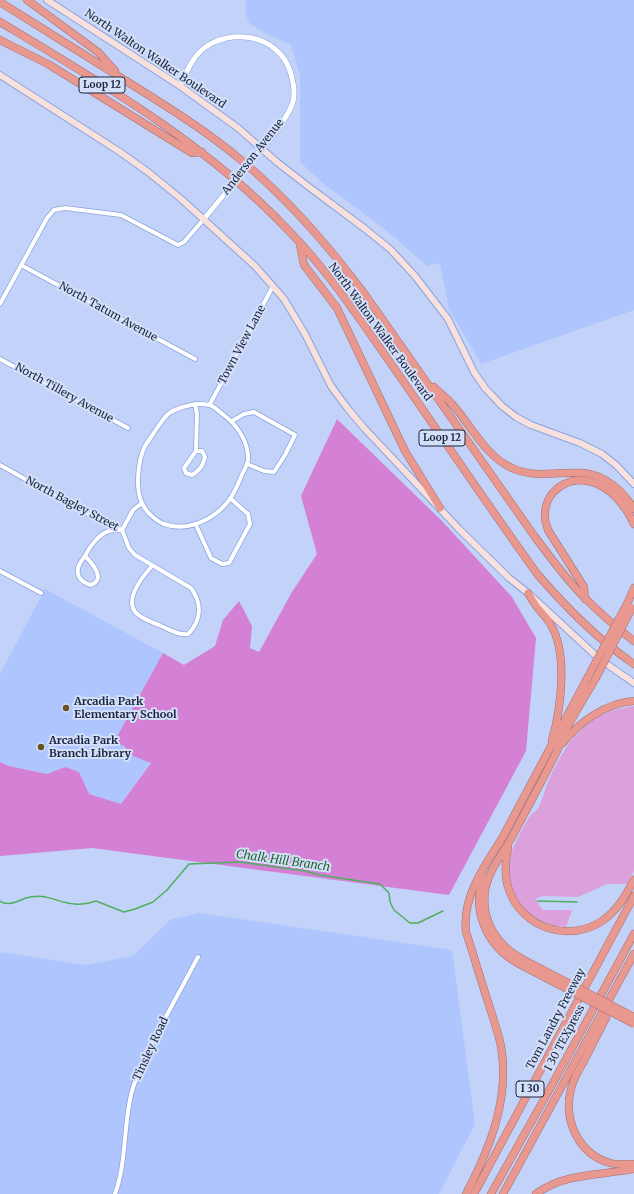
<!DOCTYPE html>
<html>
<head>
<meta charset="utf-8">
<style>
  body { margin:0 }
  canvas { display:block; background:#c2d2f8 }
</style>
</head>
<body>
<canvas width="634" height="1194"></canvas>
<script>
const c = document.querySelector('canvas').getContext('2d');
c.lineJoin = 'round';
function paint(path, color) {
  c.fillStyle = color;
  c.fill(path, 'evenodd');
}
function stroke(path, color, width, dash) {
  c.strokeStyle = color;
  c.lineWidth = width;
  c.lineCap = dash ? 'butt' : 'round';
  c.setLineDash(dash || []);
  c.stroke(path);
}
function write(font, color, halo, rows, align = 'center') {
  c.font = font + ' Merriweather,serif';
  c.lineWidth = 4;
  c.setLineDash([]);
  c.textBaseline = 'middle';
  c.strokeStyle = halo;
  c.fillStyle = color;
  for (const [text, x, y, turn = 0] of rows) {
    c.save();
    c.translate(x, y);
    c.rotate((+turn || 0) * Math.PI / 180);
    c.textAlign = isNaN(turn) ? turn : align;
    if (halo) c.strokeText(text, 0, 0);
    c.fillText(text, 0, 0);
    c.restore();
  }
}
const built = new Path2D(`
  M246,0H634V310L481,364L449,309L440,263L427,266L381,226L325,185L300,162V76L291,45L264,33L249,23L245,11Z
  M45,589L163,653L114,742L124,746L133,756L151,762L121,804L89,794L65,767L47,774L9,766L0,762V674Z
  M199,913L452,950L475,1124L439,1194H0V952L85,965L133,956L170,920Z`);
const green = new Path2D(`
  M634,706V871L627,884H607L578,897L544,896L536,898L539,905L543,910H572L566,927C530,925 501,894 510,857C512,848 525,823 530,816C532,813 535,812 537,810C541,805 545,789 548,782C566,741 587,712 634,706Z`);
const forest = new Path2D(`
  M337,419L442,521L512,597L536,638L526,751L449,895L92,848L0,856V762L9,766L47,774L65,767L79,772L89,794L121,804L151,763L133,756L124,746L114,742L163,653L184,665L215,646L223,620L239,601L252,626L250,648L259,652L292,592L317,554L301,496Z`);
const stream = new Path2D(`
  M0,901C7,907 18,901 26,898C47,892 56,903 75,904C83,905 89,903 96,901L124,912L135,909L153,902L167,890L189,864L240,862L305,871L319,875L380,884L389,893L390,902L394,910L410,923H418L443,911
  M538,901L577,902`);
const minor = new Path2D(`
  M21,265L195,359
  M0,304L47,218L54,210L65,208L121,215L178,245L184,242L204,219
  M0,359L128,428
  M195,404L197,414L196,451L184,468L186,473L192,475C200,470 203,466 205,457L202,451H196
  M196,404C214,404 212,406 225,416C238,426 249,443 248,460C247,466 243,472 241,477C237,487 233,496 226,504C211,521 186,532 164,524C156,521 145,511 142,503C135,489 138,460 145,446C148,441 152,436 155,431C159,425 163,419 168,414C176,408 186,406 196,404Z
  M210,404L273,286
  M232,421L244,414L254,412L295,435L285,455L274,472L264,471L247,464
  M0,465L84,512L122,530L129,548L135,555L191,588C202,603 202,620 188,634C179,636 169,629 161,626C154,623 142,619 136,613C124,599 143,576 152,566
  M196,525L211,558L222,564L229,563L250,524L248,514L230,498
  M85,556C89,547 99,534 109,531C113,530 118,530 122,530L133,510L142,503
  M85,556C92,563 107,580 90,585C74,579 75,568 85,556Z
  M0,571L41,593
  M115,1194C127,1161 123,1125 132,1091C139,1067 151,1046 162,1024C174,1002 186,979 198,957`);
const tertiary = new Path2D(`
  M180,86C187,71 193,55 207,46C240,26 284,39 292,78C294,86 295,94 293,102C290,112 283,121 278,129
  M204,219L213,208`);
const secondary = new Path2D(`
  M47,0L180,86L238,128L278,163L309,187L364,228L390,249L415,276L448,319L474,372L485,388L502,406L516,417L531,425L580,443L602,454L616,465L634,484
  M0,75L120,152L148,172L180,198L255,266L284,299L305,334L331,386L348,409L365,429L460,530L509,578L528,593L594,654L608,665L634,683`);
const motorway = new Path2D(`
  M27,0L98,52L115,71
  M0,2C46,31 93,60 139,89C174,111 209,133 241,160C289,200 329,246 366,296L535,537C551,558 567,581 587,600C602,615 617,628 634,641
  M0,22C102,83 207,144 289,231C329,272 361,321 394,368C442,437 489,507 538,575C567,608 597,639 634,664
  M0,40L48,64L192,153L202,152
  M300,245L304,265L337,308L405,451L440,508
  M434,387C440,393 447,398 452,404C471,425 485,456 512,468C535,479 560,471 584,473C605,475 624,492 634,509
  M528,593C530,596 532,600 534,603C539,611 547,617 551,625C568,654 561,709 552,740
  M585,599L584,587L548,530C547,526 545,522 545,518C543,491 570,473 595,483C613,490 626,507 634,524
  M627,604L634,588
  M563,743C579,722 606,703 634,701
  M499,844L590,673
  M508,848C505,862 504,876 509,890C522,928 569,943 602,921C617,911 626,895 634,880
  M484,877C470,911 488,947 519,964
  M522,959C497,945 481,921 485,891C488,871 503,854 512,837C527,809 542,781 556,753C559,747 561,740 564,733C574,715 585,696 596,678
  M608,1006L606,1018C599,1032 591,1047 584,1061C579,1070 573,1079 571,1089C563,1119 578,1154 610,1163C617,1165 626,1164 634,1164
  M466,1194C490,1148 510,1099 501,1046C498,1032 493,1018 489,1005C481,981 474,956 466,932C462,898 483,868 501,840
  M474,1194L634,896
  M491,1194L552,1085L634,934
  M503,1194L634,954
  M536,1194C563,1173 602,1175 634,1169`);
const tertiaryBridge = new Path2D(`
  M213,208L278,129`);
const motorwayBridge = new Path2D(`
  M590,673L627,604
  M596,678L632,608
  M522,959L634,1017
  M519,964L634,1024`);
const markers = [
  [66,708,4,"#685423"],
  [41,747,4,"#685423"]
];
const shields = [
  [102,85,46],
  [442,438,46],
  [530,1089,28]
];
const shieldNames = [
  ["Loop 12",102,85],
  ["Loop 12",442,438],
  ["I 30",530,1089]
];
const streetNames = [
  ["North Walton Walker Boulevard",155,59,34],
  ["Anderson Avenue",253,157,-52],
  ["North Tatum Avenue",108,312,29],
  ["North Walton Walker Boulevard",380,332,54],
  ["Town View Lane",242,345,-62],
  ["North Tillery Avenue",64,393,29],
  ["North Bagley Street",72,504,28],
  ["Tom Landry Freeway",556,1019,-62],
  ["I 30 TEXpress",565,1038,-62],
  ["Tinsley Road",151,1049,-65]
];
const poiNames = [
  ["Arcadia Park",74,702],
  ["Elementary School",74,715],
  ["Arcadia Park",49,741],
  ["Branch Library",49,754]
];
const waterNames = [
  ["Chalk Hill Branch",283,861,8]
];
paint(built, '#aec6fd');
paint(green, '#dca0dc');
paint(forest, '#d480d4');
stroke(stream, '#4faf5e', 1.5);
stroke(minor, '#8aa3e0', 5.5);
stroke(tertiary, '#8aa3e0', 6);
stroke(secondary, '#8aa3e0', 8);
stroke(motorway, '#a17072', 8);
stroke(minor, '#fff', 4);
stroke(tertiary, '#fff', 5);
stroke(secondary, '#f8e0dd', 6);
stroke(motorway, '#e9988f', 7);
stroke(tertiaryBridge, '#8aa3e0', 6, []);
stroke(motorwayBridge, '#a17072', 8, []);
stroke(tertiaryBridge, '#fff', 5);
stroke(motorwayBridge, '#e9988f', 7);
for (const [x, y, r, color] of markers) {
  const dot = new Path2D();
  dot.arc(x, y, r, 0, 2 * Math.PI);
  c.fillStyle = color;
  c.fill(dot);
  stroke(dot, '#d4e0f9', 1.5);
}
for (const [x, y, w] of shields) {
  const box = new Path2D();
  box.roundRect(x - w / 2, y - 8, w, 16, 3);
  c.fillStyle = '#d4e0f9';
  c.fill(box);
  stroke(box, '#1c253d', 1);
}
write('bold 10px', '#1c253d', null, shieldNames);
write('11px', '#1c253d', '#d4e0f9', streetNames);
write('bold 11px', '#1c253d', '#d4e0f9', poiNames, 'left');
write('italic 12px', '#266630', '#d4e0f9', waterNames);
</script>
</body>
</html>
